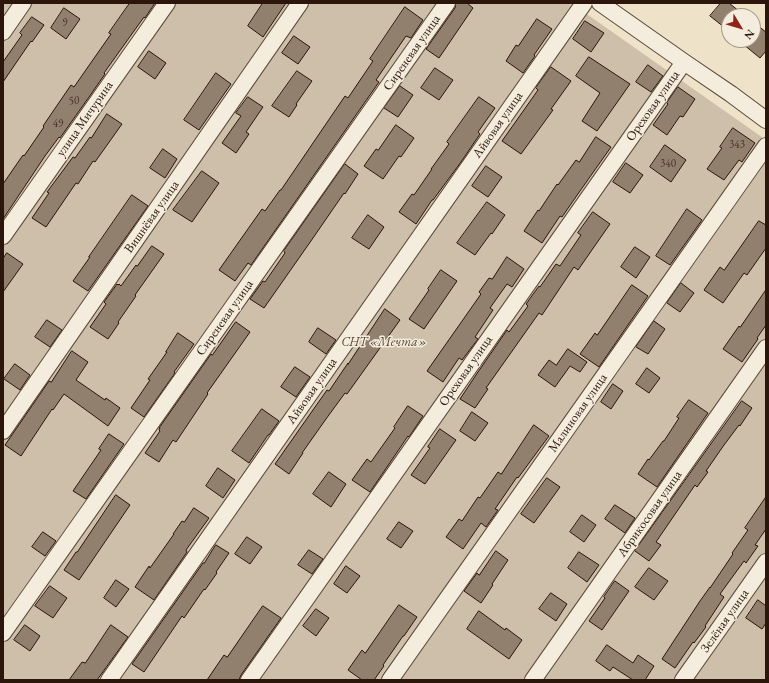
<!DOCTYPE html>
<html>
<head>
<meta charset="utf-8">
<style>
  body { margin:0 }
  #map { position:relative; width:769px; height:683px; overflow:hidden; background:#eee2c9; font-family:"EB Garamond",serif }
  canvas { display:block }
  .frame { position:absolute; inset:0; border:4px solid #2c160b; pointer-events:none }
  .north { position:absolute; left:721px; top:8px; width:40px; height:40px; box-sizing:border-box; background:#f4ecdc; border:1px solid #a49688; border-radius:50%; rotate:128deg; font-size:11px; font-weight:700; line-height:16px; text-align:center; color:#2c160b }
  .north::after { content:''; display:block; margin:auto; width:14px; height:18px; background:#8f2418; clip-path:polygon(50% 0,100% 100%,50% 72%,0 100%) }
</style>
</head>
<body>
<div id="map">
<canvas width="769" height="683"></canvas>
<div class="frame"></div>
<div class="north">N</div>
</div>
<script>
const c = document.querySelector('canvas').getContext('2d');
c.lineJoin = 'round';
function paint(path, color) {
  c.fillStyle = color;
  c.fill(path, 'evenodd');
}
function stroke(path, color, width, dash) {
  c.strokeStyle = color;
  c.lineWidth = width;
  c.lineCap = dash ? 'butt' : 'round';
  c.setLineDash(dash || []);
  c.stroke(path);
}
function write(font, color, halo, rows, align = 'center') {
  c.font = font + ' "EB Garamond",serif';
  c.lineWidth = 3;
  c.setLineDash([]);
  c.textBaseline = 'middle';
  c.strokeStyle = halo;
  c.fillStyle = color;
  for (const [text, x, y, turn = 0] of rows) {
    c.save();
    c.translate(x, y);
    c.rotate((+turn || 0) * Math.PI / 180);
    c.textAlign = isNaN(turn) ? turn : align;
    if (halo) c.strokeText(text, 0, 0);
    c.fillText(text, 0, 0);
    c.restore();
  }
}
const green = new Path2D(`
  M3,3H571L766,140V680H3Z`);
const building = new Path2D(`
  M130,3H155L145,18L144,17L104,73L105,74L89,97L60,138L59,137L45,156L3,219V184L23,155L24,156L44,127L43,126L71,85L74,87L90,64L111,34L109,33Z
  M263,3H286L263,37L248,26Z
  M456,3H467L473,8L439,58L426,49L455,8Z
  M721,3H729L745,16H729V31L710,16Z
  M405,7L423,20L411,38L406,36L376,80L379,82L251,265L248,263L235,281L219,270L262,209L265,211L280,190H281L345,96L348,98L373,61L370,59Z
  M64,8L80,19L66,39L51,28Z
  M32,17L44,25L32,42L31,41L3,82V62L22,35L20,33Z
  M537,19L552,29L534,55L535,56L523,73L506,61L516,45L518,46Z
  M585,21L604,33L591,52L573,39Z
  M753,22L766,32V51L760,58L738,40H753Z
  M294,36L310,47L298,64L282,53Z
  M149,51L166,63L155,79L138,67Z
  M589,57L630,84L597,131L582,121L600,93L576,76Z
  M648,65L663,76L651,92L636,82Z
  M551,67L571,81L551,109L553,110L521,154L502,141L538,90L536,88Z
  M435,68L453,80L439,100L421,88Z
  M297,71L312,81L296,104L297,105L289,117L272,106Z
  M216,73L231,84L199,130L184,120Z
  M400,86L413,95L398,117L384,108Z
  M678,87L695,99L683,117L680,116L667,135L653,125L668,104L667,103Z
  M248,97L263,107L246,132L249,134L236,153L222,143L241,116L236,113Z
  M479,97L495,108L478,132L480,134L461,162L433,200H432L416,224L399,212L412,194L414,195L432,169H431L449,144L447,142Z
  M107,114L122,124L95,162L93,161L78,184L76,183L46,227L32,218L49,193L47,192L73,157L75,158L90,137L91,138Z
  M396,125L414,138L401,157L399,156L383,179L364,166L376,149L378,150Z
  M733,128L755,143L742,162L739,160L724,180L707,169L722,148L720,147Z
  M596,137L611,147L580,191L562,217L560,216L542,243L524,231L538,210L539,211L557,184L558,185L576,160L579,162Z
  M665,145L686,160L671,182L650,167Z
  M163,149L177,159L165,178L150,168Z
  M626,163L643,175L630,193L613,182Z
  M345,164L358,174L345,194L344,193L313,238L264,308L250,299L263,281L265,282L285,253L284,251Z
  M486,166L502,177L488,197L472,186Z
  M202,171L219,183L192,222L173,210Z
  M132,195L148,206L88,291L73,281L90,257H89Z
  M487,202L505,215L492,234L491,233L475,255L457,243Z
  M687,209L702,220L670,265L656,256Z
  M593,212L610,224L578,270L574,267L542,315L539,313L486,388L488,389L475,408L460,399L478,372L507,330L509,332L528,306L526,304L539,286L540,287L556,264L560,266L581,235L578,233Z
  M368,215L384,227L369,249L352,238Z
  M759,221L766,225V248L747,275L744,273L723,303L704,290L720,267L724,270Z
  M152,246L164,254L135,295L136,296L118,322L119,323L108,339L90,327L106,304L104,302L117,284L118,285L119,284L121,286L136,265L137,266Z
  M635,247L650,257L636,278L621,267Z
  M7,253L23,264L3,292V259Z
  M507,257L524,269L512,287L507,284L490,308L493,310L475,337L478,339L462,360L459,358L443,382L427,371L481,294L479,292L489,278L492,279Z
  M441,270L457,281L424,329L409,319L429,290L428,289Z
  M681,283L694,293L680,312L667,303Z
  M632,285L648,296L599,367L580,354L595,333L597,335Z
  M766,290V325L757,338L758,339L742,362L723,349L739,326L740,327Z
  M385,309L400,320L347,394L345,393L326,419L302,453H303L289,474L275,464L327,390L329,391L348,363V364Z
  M47,320L62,330L50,347L35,337Z
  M654,321L665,329L648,354L636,347Z
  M236,322L250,332L207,393L208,394L176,442L173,440L159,462L145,453L160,431L159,430L160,428H159L211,354L212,355Z
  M318,328L336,340L326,354L309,342Z
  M178,333L194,344L174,372L175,373L144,417L131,408L150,380L148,379L167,352H166Z
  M568,349L587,362L580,372L570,366L555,387L538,375L549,360L556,365Z
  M72,351L88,362L76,380L105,400L106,398L120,408L108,426L64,394L53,410L52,409L21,456L5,445L49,381L51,382Z
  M15,364L30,375L20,390L4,379Z
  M295,367L310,377L296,397L281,387Z
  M647,368L660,378L649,393L636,384Z
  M613,384L623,391L611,409L601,402Z
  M689,400L708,413L657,487L638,474L648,459L649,460L663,441H664L679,418L677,417Z
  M742,401L752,408L740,426L739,425L724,445L706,471L708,472L697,487L695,485L656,542L661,545L649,561L635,551Z
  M408,406L423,416L409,437L408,436L370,492L352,480L367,459L371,462L395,428L394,427Z
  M262,409L279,421L269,435H268L249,463L232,451Z
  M472,412L488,423L475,441L460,431Z
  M534,425L549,436L518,478L517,477L495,509L498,510L486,527L481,523L463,549L446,537L459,519L462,521L478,497L480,498L498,472L501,474Z
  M440,429L456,440L425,484L411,475L430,448L428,447Z
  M109,434L124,444L86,499L73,491L101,450L99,449Z
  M218,468L235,480L223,498L206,486Z
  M329,472L346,484L331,507L313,494Z
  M547,478L560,487L534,523L521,514Z
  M116,495L130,505L79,580L64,570L76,552H77Z
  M766,497V529L755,545L758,546L746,563L744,561L720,594L724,597L705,626L706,627L694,643L693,642L675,668L662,659L700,601L710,587V588L733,554L732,553L748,530L745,528Z
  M615,505L635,518L625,533L605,519Z
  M194,508L209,518L186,550L187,552L154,600L135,587L149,566L150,568L174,534H173L182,521L184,522Z
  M582,515L596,525L584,542L570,532Z
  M399,522L413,531L401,548L387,539Z
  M43,532L56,541L45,556L32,547Z
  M247,537L262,547L250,564L235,554Z
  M216,545L229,553L216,572L217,573L205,590L204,589L184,618L182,616L144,672L132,664L203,563H204Z
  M309,550L323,559L312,574L298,565Z
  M496,551L508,560L492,584L493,585L481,603L464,591L477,573L479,575Z
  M579,552L599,565L587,582L568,568Z
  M346,566L360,576L347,593L334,584Z
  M649,568L668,581L654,600L635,587Z
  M116,580L129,589L116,607L104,598Z
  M615,581L629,591L602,630L589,621L605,598L604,597Z
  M50,586L67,598L53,618L35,606Z
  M551,593L567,604L556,621L539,609Z
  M758,600L766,606V623L762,629L746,618Z
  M399,605L417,617L404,636H403L383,665L384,666L374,680H362L348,670L362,650L365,653Z
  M263,606L281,618L241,675L239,680H207L224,655L227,657Z
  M316,609L329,618L316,636L303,626Z
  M479,611L505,630L506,628L522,640L509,659L467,629Z
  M25,625L40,636L30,651L14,640Z
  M111,625L128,637L97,680H69L82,662L85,663Z
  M607,645L633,663L638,655L654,666L645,680H633L613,667L610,671L596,661Z`);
const minor = new Path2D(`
  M600,3L684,62L731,94L766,120
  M3,32L23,3
  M3,236L167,3
  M3,431L300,3
  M3,633L447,3
  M109,680L584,3
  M249,680L684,62
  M390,680L766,146
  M533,680L766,348
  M683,680L766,562`);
const numberNames = [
  ["9",65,23],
  ["50",74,101],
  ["49",58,124],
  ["343",737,145],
  ["340",668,164]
];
const streetNames = [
  ["Сиреневая улица",412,53,-55],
  ["Ореховая улица",653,106,-55],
  ["улица Мичурина",85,119,-55],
  ["Айвовая улица",498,125,-55],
  ["Вишнёвая улица",152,217,-55],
  ["Сиреневая улица",225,318,-55],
  ["Ореховая улица",466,371,-55],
  ["Айвовая улица",312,391,-55],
  ["Малиновая улица",578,413,-55],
  ["Абрикосовая улица",650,514,-55],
  ["Зелёная улица",725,621,-55]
];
const parkNames = [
  ["СНТ «Мечта»",384,342]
];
paint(green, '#cdbfa9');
paint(building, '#91806e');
stroke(building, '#2c160b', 1);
stroke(minor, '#5c493a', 18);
stroke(minor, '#f4ecdc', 16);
write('11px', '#453024', null, numberNames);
write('13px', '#2c160b', '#f4ecdc', streetNames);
write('italic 13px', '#5c493a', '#f4ecdc', parkNames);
</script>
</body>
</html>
